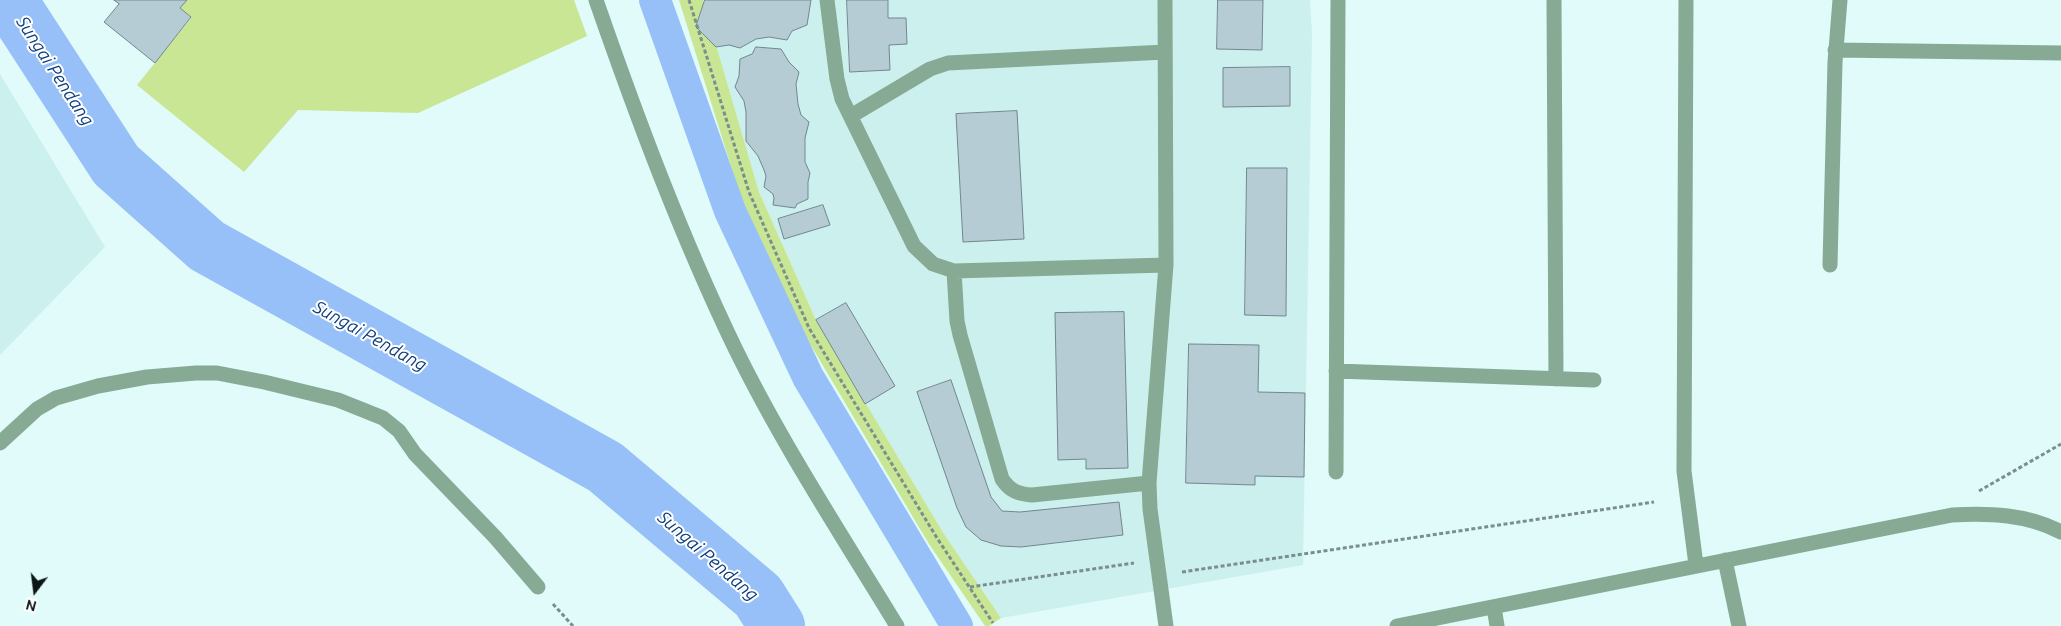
<!DOCTYPE html>
<html>
<head>
<meta charset="utf-8">
<style>
  body { margin:0 }
  #map { position:relative; width:2061px; height:626px; overflow:hidden; background:#e0fbf9; font-family:Ubuntu,sans-serif }
  canvas { display:block }
  .north { position:absolute; left:10px; top:566px; width:50px; height:50px; -webkit-text-stroke:4px #fff; paint-order:stroke; rotate:195deg; font-size:14px; font-weight:700; line-height:20px; text-align:center; color:#0d1616 }
  .north::after { content:''; display:block; margin:auto; width:18px; height:22px; background:#0d1616; clip-path:polygon(50% 0,100% 100%,50% 72%,0 100%) }
</style>
</head>
<body>
<div id="map">
<canvas width="2061" height="626"></canvas>
<div class="north">N</div>
</div>
<script>
const c = document.querySelector('canvas').getContext('2d');
c.lineJoin = 'round';
function paint(path, color) {
  c.fillStyle = color;
  c.fill(path, 'evenodd');
}
function stroke(path, color, width, dash) {
  c.strokeStyle = color;
  c.lineWidth = width;
  c.lineCap = dash ? 'butt' : 'round';
  c.setLineDash(dash || []);
  c.stroke(path);
}
function write(font, color, halo, rows, align = 'center') {
  c.font = font + ' Ubuntu,sans-serif';
  c.lineWidth = 4;
  c.setLineDash([]);
  c.textBaseline = 'middle';
  c.strokeStyle = halo;
  c.fillStyle = color;
  for (const [text, x, y, turn = 0] of rows) {
    c.save();
    c.translate(x, y);
    c.rotate((+turn || 0) * Math.PI / 180);
    c.textAlign = isNaN(turn) ? turn : align;
    if (halo) c.strokeText(text, 0, 0);
    c.fillText(text, 0, 0);
    c.restore();
  }
}
const built = new Path2D(`
  M703,0H1310L1312,35L1303,565L1001,618L944,534L816,320L759,192Z
  M0,74L105,247L0,355Z`);
const green = new Path2D(`
  M187,0H574L587,36L418,113L298,110L244,172L137,85L191,18L180,8Z
  M679,0H703L759,192L816,320L944,534L1001,618L989,626H985L929,544L800,327L740,195Z`);
const canal = new Path2D(`
  M655,0L730,211L808,377L957,626`);
const river = new Path2D(`
  M9,0L116,165L207,246L605,467L758,596L777,626`);
const building = new Path2D(`
  M114,0H187L180,8L191,17L155,63L104,22L119,4Z
  M705,0H811L807,25L792,31L787,40L769,37L756,39L740,48L729,45L716,47L696,27Z
  M847,0H888V18H906L907,44L889,45L890,70L850,72Z
  M1218,0H1263L1262,50L1217,49Z
  M756,47L781,49L789,62L799,72L796,84L798,104L801,115L809,122L805,138V162L810,173L808,182V199L797,204L795,208L773,205L774,198L773,194L764,187L766,176L764,170L758,156L746,141V112L744,101L735,87L739,76L740,59L752,54Z
  M1290,67V106L1223,107V68Z
  M1017,111L1024,239L963,242L956,114Z
  M1247,168H1287L1286,316L1245,315Z
  M823,205L830,225L784,239L778,219Z
  M846,303L895,386L865,404L816,320Z
  M1124,312L1128,468L1086,469V459L1058,460L1055,313Z
  M1189,344L1259,345L1258,392L1305,393L1304,477L1255,476V485L1186,483Z
  M951,380L991,497L1002,511L1020,512L1119,502L1123,535L1021,547L1001,546L981,540L966,527L957,508L917,392Z`);
const path = new Path2D(`
  M689,0L749,192L809,328L937,538L993,623
  M1979,491L2061,444
  M1182,572L1654,502
  M970,587L1134,563
  M553,604L573,626`);
const minor = new Path2D(`
  M596,0C637,118 681,236 735,348C782,444 841,534 897,626
  M827,0L837,79L842,99L914,246L933,264L954,271L1166,265
  M1165,0L1166,265L1149,483L1150,509L1166,626
  M1554,0L1556,379
  M1686,0L1684,471L1696,565
  M1835,50L2061,53
  M851,116L930,69L948,63L1165,52
  M1830,265L1835,62L1840,0
  M954,271L957,321L960,335L1002,479C1010,491 1018,494 1032,495L1149,483
  M1336,371L1594,380
  M0,443L37,409L56,398L98,386L147,377L196,373H217L264,382L338,400L383,418L399,431L415,454L495,537L538,587
  M1336,472L1338,0
  M1725,560L1739,626
  M1494,607L1497,626
  M1397,626L1952,515C1989,513 2027,514 2061,532`);
const waterNames = [
  ["Sungai Pendang",55,71,57],
  ["Sungai Pendang",370,336,29],
  ["Sungai Pendang",708,556,41]
];
paint(built, '#ccf0ed');
paint(green, '#c8e693');
stroke(canal, '#98c0f8', 32);
stroke(river, '#98c0f8', 56);
paint(building, '#b5ccd5');
stroke(building, '#728790', 1);
stroke(path, '#7b8e8d', 3, [4, 2.5]);
stroke(minor, '#86aa94', 15);
write('italic 18px', '#103f7c', '#fff', waterNames);
</script>
</body>
</html>
